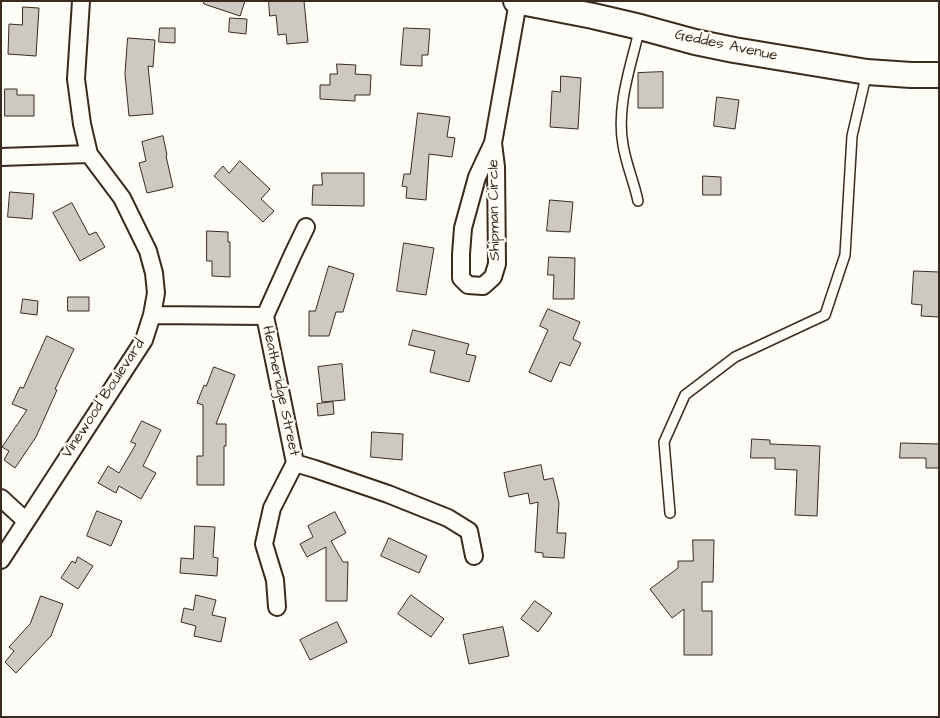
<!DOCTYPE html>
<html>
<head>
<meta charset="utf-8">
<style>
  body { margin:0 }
  #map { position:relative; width:940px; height:718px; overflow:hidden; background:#fdfcf7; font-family:"Architects Daughter",sans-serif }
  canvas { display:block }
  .frame { position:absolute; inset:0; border:2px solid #3b2a1e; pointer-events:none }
</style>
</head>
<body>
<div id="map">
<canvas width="940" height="718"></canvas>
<div class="frame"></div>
</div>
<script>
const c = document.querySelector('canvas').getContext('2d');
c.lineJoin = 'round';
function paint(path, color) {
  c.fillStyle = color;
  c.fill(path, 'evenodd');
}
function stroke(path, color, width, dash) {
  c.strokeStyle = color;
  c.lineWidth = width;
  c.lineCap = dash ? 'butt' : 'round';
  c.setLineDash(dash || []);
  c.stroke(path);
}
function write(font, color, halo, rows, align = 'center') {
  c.font = font + ' "Architects Daughter",sans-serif';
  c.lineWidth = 4.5;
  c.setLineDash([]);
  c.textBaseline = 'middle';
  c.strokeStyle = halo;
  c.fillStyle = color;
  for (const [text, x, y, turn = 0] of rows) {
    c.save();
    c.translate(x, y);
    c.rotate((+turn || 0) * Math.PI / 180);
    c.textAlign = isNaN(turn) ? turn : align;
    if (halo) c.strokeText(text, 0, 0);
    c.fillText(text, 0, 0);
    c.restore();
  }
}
const building = new Path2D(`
  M204,1H245L240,16L204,4Z
  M269,1H304L308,42L287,44L286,34L278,35L276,15L270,16Z
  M23,7L39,8L36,56L8,54L9,24L22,25Z
  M230,18L247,19L246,34L229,32Z
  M160,28H175V43L159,42Z
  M404,28L430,29L428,55H422V66L401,65Z
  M128,38L155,40L153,67L148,66L153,114L129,116L125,74Z
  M337,64L356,65L355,74L371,75L370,95H355V101L320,99V85H330V74H337Z
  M663,72V108H638V73Z
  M561,76L581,78L578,129L550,127L552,91L560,92Z
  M5,89H17V95H34V116H5Z
  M717,97L739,100L735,129L714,126Z
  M418,113L450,117L447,137L455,138L452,157L429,154L426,200L406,198L407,187L402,186L404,174H410Z
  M163,136L167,155L166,156L173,187L147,193L139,163L146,161L142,142Z
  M240,161L270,189L261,199L274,211L263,222L214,176L223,166L229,173Z
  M322,173H364V206L312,205L313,185H322Z
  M703,176L721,177V195H703Z
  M10,192L34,194L32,219L8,217Z
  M550,200L573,202L570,232L547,231Z
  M72,203L89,235L96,232L105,247L80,261L53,213Z
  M207,231L228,232V242H230V277L212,276V261H207Z
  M404,243L434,248L426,295L397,291Z
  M549,257L575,258L574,299H553L554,275H548Z
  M329,266L354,274L343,312H336L329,336H309V311H315Z
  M914,271L939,272V317L921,316L922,305L912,304Z
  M68,297H89V311H68Z
  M23,299L38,301L37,315L21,313Z
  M548,309L580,322L573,339L581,343L570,366L560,362L551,382L529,372L548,330L540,326Z
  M413,330L469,344L466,354L476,356L469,382L430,372L435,351L409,345Z
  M47,336L74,349L55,389L57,390L36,437L15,468L4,460L9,451L2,447L27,410L12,404L20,387L23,388Z
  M342,364L345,400L322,402L318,367Z
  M214,367L235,375L216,424H226V446H224V485H197V456H203V405L197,403L204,385L206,386Z
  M333,402L334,414L318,416L317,404Z
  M142,421L161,430L143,466L156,473L141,499L119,486L116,493L98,483L108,466L119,473L136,444L131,442Z
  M372,432L403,434L402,460L371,457Z
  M752,439L770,440V444L820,446L817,516L795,515L797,470L775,469V458H751Z
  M901,443L939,444V468H926V458H900Z
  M541,465L544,480L553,478L559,503L557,533H566L564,558L543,557V553L535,552L538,502L530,504L528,493L509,497L504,473Z
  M97,511L122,521L111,546L87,536Z
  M335,512L346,533L331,541L343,562H348L347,601H326V547L307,557L300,544L313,537L308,526Z
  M195,526L215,527L213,557L218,558L217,576L180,573L181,558L193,559Z
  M389,538L427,556L419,573L381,556Z
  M693,540H714L713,582H702V611H712V655H684V609L672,618L650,589L678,568V561H693Z
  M78,557L93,566L78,589L61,578L72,561L75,563Z
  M196,595L216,600L212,615L226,618L221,642L194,636L196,626L181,622L184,608L193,610Z
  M411,595L444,619L431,637L398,614Z
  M41,596L63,604L51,636L16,673L5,662L14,651L9,647L30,624Z
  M535,601L552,613L538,632L521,619Z
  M337,622L347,642L310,660L300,640Z
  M503,627L509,656L469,664L463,635Z`);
const service = new Path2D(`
  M638,201C634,182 626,164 623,145C616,105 631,66 640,27
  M670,513L664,442L685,395L735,357L825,315L845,255L852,136L867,72`);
const minor = new Path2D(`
  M493,143L496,167L497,264L493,277L483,286L468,285L461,278V254L463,228L477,177L493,143L518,2
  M1,157L89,154
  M152,315L265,316
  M265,316L295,463L272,508L264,544L275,580L277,607
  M265,316L293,254L306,227
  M295,463L315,469L388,494L448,518L469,531L474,556
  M1,498L26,521
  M1,560L144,340L152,315L156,293L154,273L148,251L122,198L89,154L82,124L76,79L81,1`);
const secondary = new Path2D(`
  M516,1L593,16L640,27L695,42L734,50L867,72L911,75H939`);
const streetNames = [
  ["Geddes Avenue",726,46,12],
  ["Shipman Circle",495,210,-91],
  ["Heatheridge Street",280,391,78],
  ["Vinewood Boulevard",104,399,-57]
];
paint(building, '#cdc8c2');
stroke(building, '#3b2a1e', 1);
stroke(service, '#3b2a1e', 12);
stroke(minor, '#3b2a1e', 20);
stroke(secondary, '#3b2a1e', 28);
stroke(service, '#fdfcf7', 9);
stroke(minor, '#fdfcf7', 16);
stroke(secondary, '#fdfcf7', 24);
write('15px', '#3b2a1e', '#fdfcf7', streetNames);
</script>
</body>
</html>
